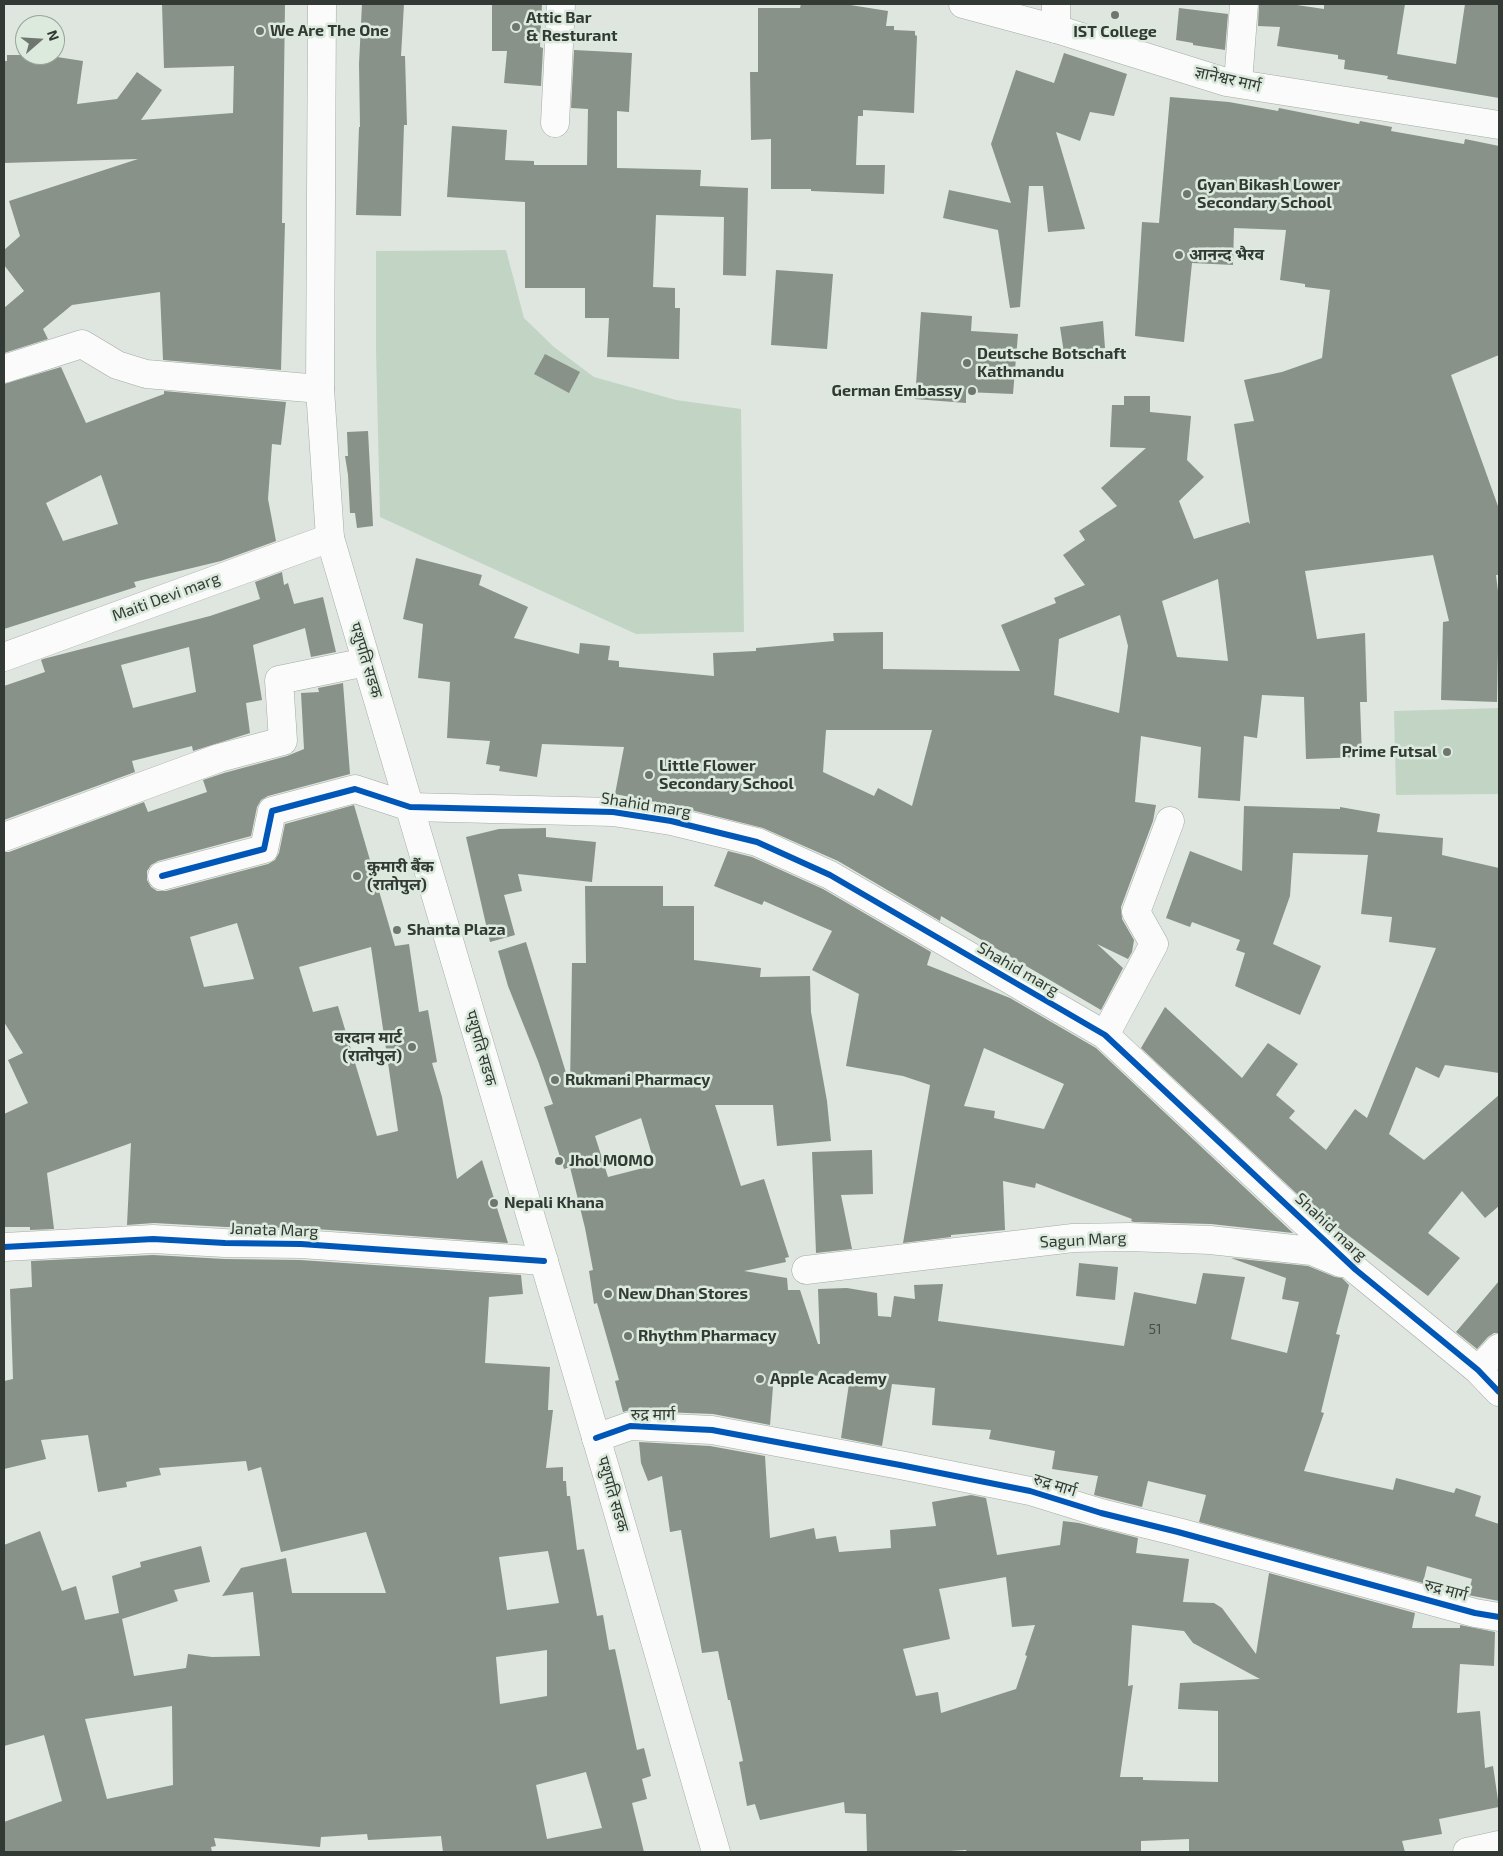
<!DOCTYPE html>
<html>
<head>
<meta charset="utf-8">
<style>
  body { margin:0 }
  #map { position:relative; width:1503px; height:1856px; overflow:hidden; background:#dee6df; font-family:"Exo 2",sans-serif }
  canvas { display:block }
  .frame { position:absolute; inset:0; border:5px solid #333934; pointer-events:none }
  .north { position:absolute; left:15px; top:15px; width:50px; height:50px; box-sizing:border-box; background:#dbeadc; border:1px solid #98a399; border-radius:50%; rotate:71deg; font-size:14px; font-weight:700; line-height:20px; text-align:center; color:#333934 }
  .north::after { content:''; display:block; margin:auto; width:18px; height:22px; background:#6f7670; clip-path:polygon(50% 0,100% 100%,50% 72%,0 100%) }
</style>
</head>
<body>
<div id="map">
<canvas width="1503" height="1856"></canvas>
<div class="frame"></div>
<div class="north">N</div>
</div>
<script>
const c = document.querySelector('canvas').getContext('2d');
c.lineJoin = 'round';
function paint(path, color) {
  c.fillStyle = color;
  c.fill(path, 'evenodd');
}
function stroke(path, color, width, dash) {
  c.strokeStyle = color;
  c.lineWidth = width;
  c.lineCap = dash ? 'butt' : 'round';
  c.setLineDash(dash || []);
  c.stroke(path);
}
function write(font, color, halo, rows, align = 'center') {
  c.font = font + ' "Exo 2","Noto Sans Devanagari",sans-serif';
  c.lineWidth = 5;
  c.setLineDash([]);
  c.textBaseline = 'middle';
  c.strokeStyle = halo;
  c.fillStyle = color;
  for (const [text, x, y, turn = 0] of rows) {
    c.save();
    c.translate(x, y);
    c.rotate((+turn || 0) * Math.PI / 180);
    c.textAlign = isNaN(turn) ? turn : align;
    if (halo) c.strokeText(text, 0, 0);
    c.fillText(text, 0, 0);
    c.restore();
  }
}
const green = new Path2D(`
  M506,250L524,318L554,347L594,377L676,400L741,409L744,632L636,634L380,517L376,350V251Z
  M1499,708V794L1396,795L1394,711Z`);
const building = new Path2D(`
  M162,4H285L282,223H285L281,370L163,360L160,292L72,305L43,329L48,339L4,353V308L24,291L4,265V250L20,236L9,201L138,159L4,163V61H7V55H44L83,61L77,104L117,99L137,72L162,90L141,120L233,113L234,66L164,68Z
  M362,4H404L401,56H405L407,125H404L401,216L356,215L359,127H360L359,64Z
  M492,4H542L540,47L543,48L541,86L504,83L507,51H492Z
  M801,4H844L888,11L886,26H894V30L915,31V35L917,36L914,113L863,110V116H858L856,165H885L884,194L811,191V189H771V139L751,140L750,72H758V8H800Z
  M1259,4H1290L1324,9V4H1405L1397,54L1456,64L1465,4H1499V98L1387,79L1388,76L1344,69L1345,60L1338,59V55L1277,46L1280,27L1258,26Z
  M1179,8L1228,14L1225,50L1193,45V43L1176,40Z
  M574,50L632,53L629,112L617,111V168L701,170L700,186L748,188L746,276L723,275L724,217L656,215L653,287L675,288V308H680L679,359L607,357L609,318H585V288H525V202L447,197L452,126L507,130L505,160L534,161V165H587L588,109L571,108Z
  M1064,53L1127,74L1114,116L1090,112L1080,141L1056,132L1085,229L1048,232L1043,186H1029L1020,307L1010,308L998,230L943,218L949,190L1011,203L991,144L1016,70L1054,83Z
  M1170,97L1229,102L1278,111L1279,108L1359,124L1360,121L1392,127L1391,131L1464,144L1465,139L1499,146V355L1451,375L1499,509V575H1496L1499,599L1497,702L1441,700L1443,622L1449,621L1433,555L1305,571L1317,639L1365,633L1367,702H1360L1362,757L1306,759L1304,697L1262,695L1257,738L1244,736L1240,801L1198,798L1201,747L1141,736L1135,802L1156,805L1153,821L1121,907L1122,919L1134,940L1132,952L1128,959L1097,944L1123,968L1101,1010L941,916L940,921L838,861L763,828L675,806L615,794L624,747L542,744L537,777L499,771L500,766L486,764L490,741L447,738L450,682L418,678L423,624L403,619L416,558L482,575L479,585L528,607L514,638L579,654L580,643L610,646L608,660L619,661V667L714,676L713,653L756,651V648L834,641L833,633L883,632V669L1020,671L1001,625L1056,603L1054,598L1085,585L1063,555L1085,540L1079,531L1117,506L1101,488L1146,448L1110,447L1112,405H1124V396H1150V412L1191,416L1187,460L1204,477L1179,501L1194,539L1248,522L1250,524L1234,424L1254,421L1244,380L1282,372L1322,358L1330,290L1305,287V284L1280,280L1286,230L1234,228L1233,265L1192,263L1184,342L1135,336L1142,222L1159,223ZM1218,579L1228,661L1177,657L1162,601ZM1120,615L1128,646L1119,713L1054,695L1059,639ZM826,730H932L912,806L878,788L874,796L823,772Z
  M776,270L833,274L827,349L771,345Z
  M921,312L972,316L971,331L1018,334L1013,394L966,392V403L915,399Z
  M1103,321L1105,348L1064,353L1060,327Z
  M545,354L580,372L569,393L534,374Z
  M61,367L86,423L164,394V391L286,402L281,445L272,444L268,499L276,541L221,561L134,582L136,587L4,629V384ZM101,475L118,524L63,541L46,503Z
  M368,431L373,526L357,528L355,513H350L348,475L345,456H348L347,432Z
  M282,572L284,585L288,583L294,604L323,597L336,652L311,657L305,628L253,645L262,700L246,703L250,733L193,751L192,746L132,761L135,772L4,820V686L45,672L41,660L43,659L210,616L260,599L255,582ZM189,647L196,692L133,708L121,665Z
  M343,683L350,774L268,796L261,800L257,807L251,836L158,861L151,865L147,871V880L151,887L157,891H166L268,864L275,860L279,853L285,824L354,805L395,946L409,944L419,1012L428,1010L437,1062L432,1063L442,1097L457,1179L482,1160L508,1243L302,1228L226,1227L154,1223L127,1225L131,1143L47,1173L54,1229L30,1230V1227H4V1114L28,1103L8,1060L23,1053L4,1022V852H9L144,802L148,812L207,792L203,780L224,773L287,756L304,749L301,693L319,692L318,688ZM237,923L254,979L204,987L190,937ZM371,947L398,1131L377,1136L338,1006L313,1012L299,967Z
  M1244,806L1340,809V807L1380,814L1377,832L1443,838L1442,855L1499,868V1073L1445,1065L1439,1078L1416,1067L1389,1134L1424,1160L1499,1095V1206L1485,1218L1462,1191L1428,1233L1460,1258L1428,1296L1311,1207L1141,1048L1165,1007L1242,1078L1268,1043L1298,1064L1276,1095L1295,1111L1289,1118L1326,1150L1355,1109L1367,1118L1436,948L1389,942L1392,917L1361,914L1368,855L1293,853L1290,896L1273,944L1321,966L1300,1015L1235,986L1245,953L1236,950L1240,940L1192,922L1190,927L1166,918L1190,851L1242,871Z
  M546,828V837L596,842L592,882L518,874L522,891L504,895L515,935L490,942L466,837L499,829Z
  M728,851L752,857L823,889L931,952L927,965L1010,998L1096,1048L1293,1233L1211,1224L1134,1222L1131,1221L1132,1219L1036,1183L1035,1188L1003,1181L1005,1230L951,1235V1237L903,1243L930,1085L903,1076L846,1066L859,994L812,970L832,931L764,901L762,905L714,886ZM984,1048L1064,1084L1044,1129L994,1118L995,1111L964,1106Z
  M585,886H663V906H694V960L761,968L760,977L810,976L811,1012L827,1101L831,1141L777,1146L773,1105H715L741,1186L764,1179L789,1257L785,1258L786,1262L744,1271L787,1278L788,1290H800L818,1344H820L818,1289L847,1288L877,1293L878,1316L891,1317L894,1296L915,1299L914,1285L943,1284L938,1321L1124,1346L1134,1292L1196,1304L1203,1273L1245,1277L1231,1339L1287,1353L1299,1302L1282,1299L1286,1278L1231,1258L1308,1266L1335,1277L1342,1278L1349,1285L1336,1334L1340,1335L1321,1412L1324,1413L1304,1471L1393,1490L1396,1478L1454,1493L1456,1488L1481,1496L1475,1516L1499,1524V1601L1468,1595L1472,1579L1427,1566L1423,1583L1199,1522L1206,1495L1148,1481L1142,1507L1094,1495L1098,1476L1052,1469L1055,1451L989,1439L991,1430L932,1425L935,1388L892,1384L882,1446L841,1438L850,1377L774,1374L770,1425L713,1414L637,1411V1408L623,1412L615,1381L619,1380L597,1303L594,1304L589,1271L593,1270L585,1228L570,1167L564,1169L544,1107L553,1104L538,1061L508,986L498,951L526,942L570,1086L572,963H586ZM641,1118L655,1165L608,1177L595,1136Z
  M872,1150L873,1194L841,1195L852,1249L816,1253L812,1152Z
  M153,1255L225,1259L300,1260L521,1275L523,1294L489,1297L485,1363L550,1367L548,1410H553L546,1468L563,1467V1481H566L567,1496H570L577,1550L584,1549L597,1616L603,1615L609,1650L615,1649L637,1750L644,1748L651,1776L642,1779L647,1799L632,1803L644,1852H443L441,1836L368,1840L367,1834L321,1837L320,1847L214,1838L216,1846L211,1847L212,1852H4V1822L62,1801L44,1735L4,1746V1545L40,1531L62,1591L76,1586L85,1620L119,1613L112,1576L141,1567L140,1562L201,1546L210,1582L174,1590L178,1601L122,1619L134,1676L186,1668L188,1654L212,1657L260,1656L253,1592L222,1596L241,1568L286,1558L292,1593H386L366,1532L281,1552L261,1467L248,1471L246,1461L159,1468L161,1475L126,1482L127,1487L98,1492L88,1435L41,1440L46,1459L4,1469V1381L13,1379L10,1289L32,1287L31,1261ZM548,1551L559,1603L507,1610L499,1557ZM547,1650V1696L500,1704L496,1657ZM172,1706L173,1785L107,1799L85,1719ZM586,1772L602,1828L547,1839L536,1785Z
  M1079,1263L1118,1267L1115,1300L1076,1296Z
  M1499,1281V1333H1494L1488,1337L1477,1349L1456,1332Z
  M639,1442L710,1446L765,1456L770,1538L814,1528L816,1539L836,1536L839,1552L891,1548L890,1530L936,1526L932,1502L971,1495L986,1498L997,1555L1060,1545L1063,1521L1079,1523L1138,1538L1136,1553L1189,1559L1183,1602L1214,1603L1222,1608L1256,1654L1269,1573L1415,1613L1412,1628H1460V1625L1495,1632L1494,1666L1460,1664L1457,1713L1480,1711L1485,1768L1493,1766L1499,1807L1439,1819L1442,1834L1402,1841L1405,1852H1189V1839L1141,1841V1852H967L966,1850L935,1852H867L866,1814L845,1813L844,1802L760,1820L755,1804L747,1806L739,1762L743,1761L730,1700H728L718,1651L702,1653L681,1530L670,1532L662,1476L648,1481L641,1463ZM1006,1577L1012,1627L1035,1625L1025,1655L1027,1656L1016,1689L941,1713L938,1692L916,1696L903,1649L950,1639L939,1589ZM1132,1625L1184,1631L1193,1643L1260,1679L1180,1683L1178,1709L1218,1711V1782L1143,1780V1777H1120L1133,1685L1128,1686Z`);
const street = new Path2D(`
  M1056,29V4
  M1238,83L1244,4
  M555,123L561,4
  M4,369L82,344L117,365L146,374L320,389
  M4,657L330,538
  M4,837L219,758L283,741L279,680L366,662
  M162,876L264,849L272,811L355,789L410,807L613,812L671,821L757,842L830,875L1105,1035L1356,1270L1478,1370L1499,1392
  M1105,1035L1154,944L1136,912L1170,821
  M4,1247L153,1239L225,1243L301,1244L544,1261
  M806,1270L1073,1238L1129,1237L1210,1240L1312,1251L1341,1263
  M1478,1370L1499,1348
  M596,1438L630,1426L712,1430L900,1465L1030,1491L1101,1513L1178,1532L1475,1613L1499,1617`);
const secondary = new Path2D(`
  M322,4L320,389L330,538L608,1478L716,1852
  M963,4L1056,29L1226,82L1499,125
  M1467,1852L1499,1845`);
const cycleway = new Path2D(`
  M162,876L264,849L272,811L355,789L410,807L613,812L671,821L757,842L830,875L1105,1035L1356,1270L1478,1370L1499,1392
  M4,1247L153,1239L225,1243L301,1244L544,1261
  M596,1438L630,1426L712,1430L900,1465L1030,1491L1101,1513L1178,1532L1475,1613L1499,1617`);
const markers = [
  [1115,15,5,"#6f7670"],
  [516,27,5,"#6f7670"],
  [260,31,5,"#6f7670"],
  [1187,194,5,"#6f7670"],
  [1179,255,5,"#6f7670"],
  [967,363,5,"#6f7670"],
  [972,391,5,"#6f7670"],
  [1447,752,5,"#6f7670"],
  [649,775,5,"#6f7670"],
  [357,876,5,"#6f7670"],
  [397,930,5,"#6f7670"],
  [412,1047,5,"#6f7670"],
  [555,1080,5,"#6f7670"],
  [559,1161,5,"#6f7670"],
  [494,1203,5,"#6f7670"],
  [608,1294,5,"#6f7670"],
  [628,1336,5,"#6f7670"],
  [760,1379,5,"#6f7670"]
];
const numberNames = [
  ["51",1155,1329]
];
const poiNames = [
  ["Attic Bar",526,18],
  ["& Resturant",526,36],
  ["We Are The One",270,31],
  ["IST College",1115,32,"center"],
  ["Gyan Bikash Lower",1197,185],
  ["Secondary School",1197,203],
  ["आनन्द भैरव",1189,255],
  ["Deutsche Botschaft",977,354],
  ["Kathmandu",977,372],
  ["German Embassy",962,391,"right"],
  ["Prime Futsal",1437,752,"right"],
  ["Little Flower",659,766],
  ["Secondary School",659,784],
  ["कुमारी बैंक",367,867],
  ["(रातोपुल)",367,885],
  ["Shanta Plaza",407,930],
  ["वरदान मार्ट",402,1038,"right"],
  ["(रातोपुल)",402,1056,"right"],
  ["Rukmani Pharmacy",565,1080],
  ["Jhol MOMO",569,1161],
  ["Nepali Khana",504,1203],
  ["New Dhan Stores",618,1294],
  ["Rhythm Pharmacy",638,1336],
  ["Apple Academy",770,1379]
];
const streetNames = [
  ["ज्ञानेश्वर मार्ग",1228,79,13],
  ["Maiti Devi marg",166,597,-20],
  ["पशुपति सडक",366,660,73],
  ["Shahid marg",646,805,9],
  ["Shahid marg",1018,969,30],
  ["पशुपति सडक",481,1048,74],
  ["Shahid marg",1331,1227,43],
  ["Janata Marg",274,1230,2],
  ["Sagun Marg",1083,1240,-3],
  ["रुद्र मार्ग",653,1415],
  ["रुद्र मार्ग",1055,1485,17],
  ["पशुपति सडक",613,1494,74],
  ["रुद्र मार्ग",1446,1590,15]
];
paint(green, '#c2d5c4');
paint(building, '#889289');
stroke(street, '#a4aaa5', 29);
stroke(secondary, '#a4aaa5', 29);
stroke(street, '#fafbfa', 28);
stroke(secondary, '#fafbfa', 28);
stroke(cycleway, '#0057b8', 6);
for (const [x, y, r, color] of markers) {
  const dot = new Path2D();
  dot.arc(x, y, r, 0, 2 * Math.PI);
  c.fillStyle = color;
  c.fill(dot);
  stroke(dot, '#dbeadc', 2);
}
write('14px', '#484f49', null, numberNames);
write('bold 16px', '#333934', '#dbeadc', poiNames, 'left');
write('16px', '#333934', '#dbeadc', streetNames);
</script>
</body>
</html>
